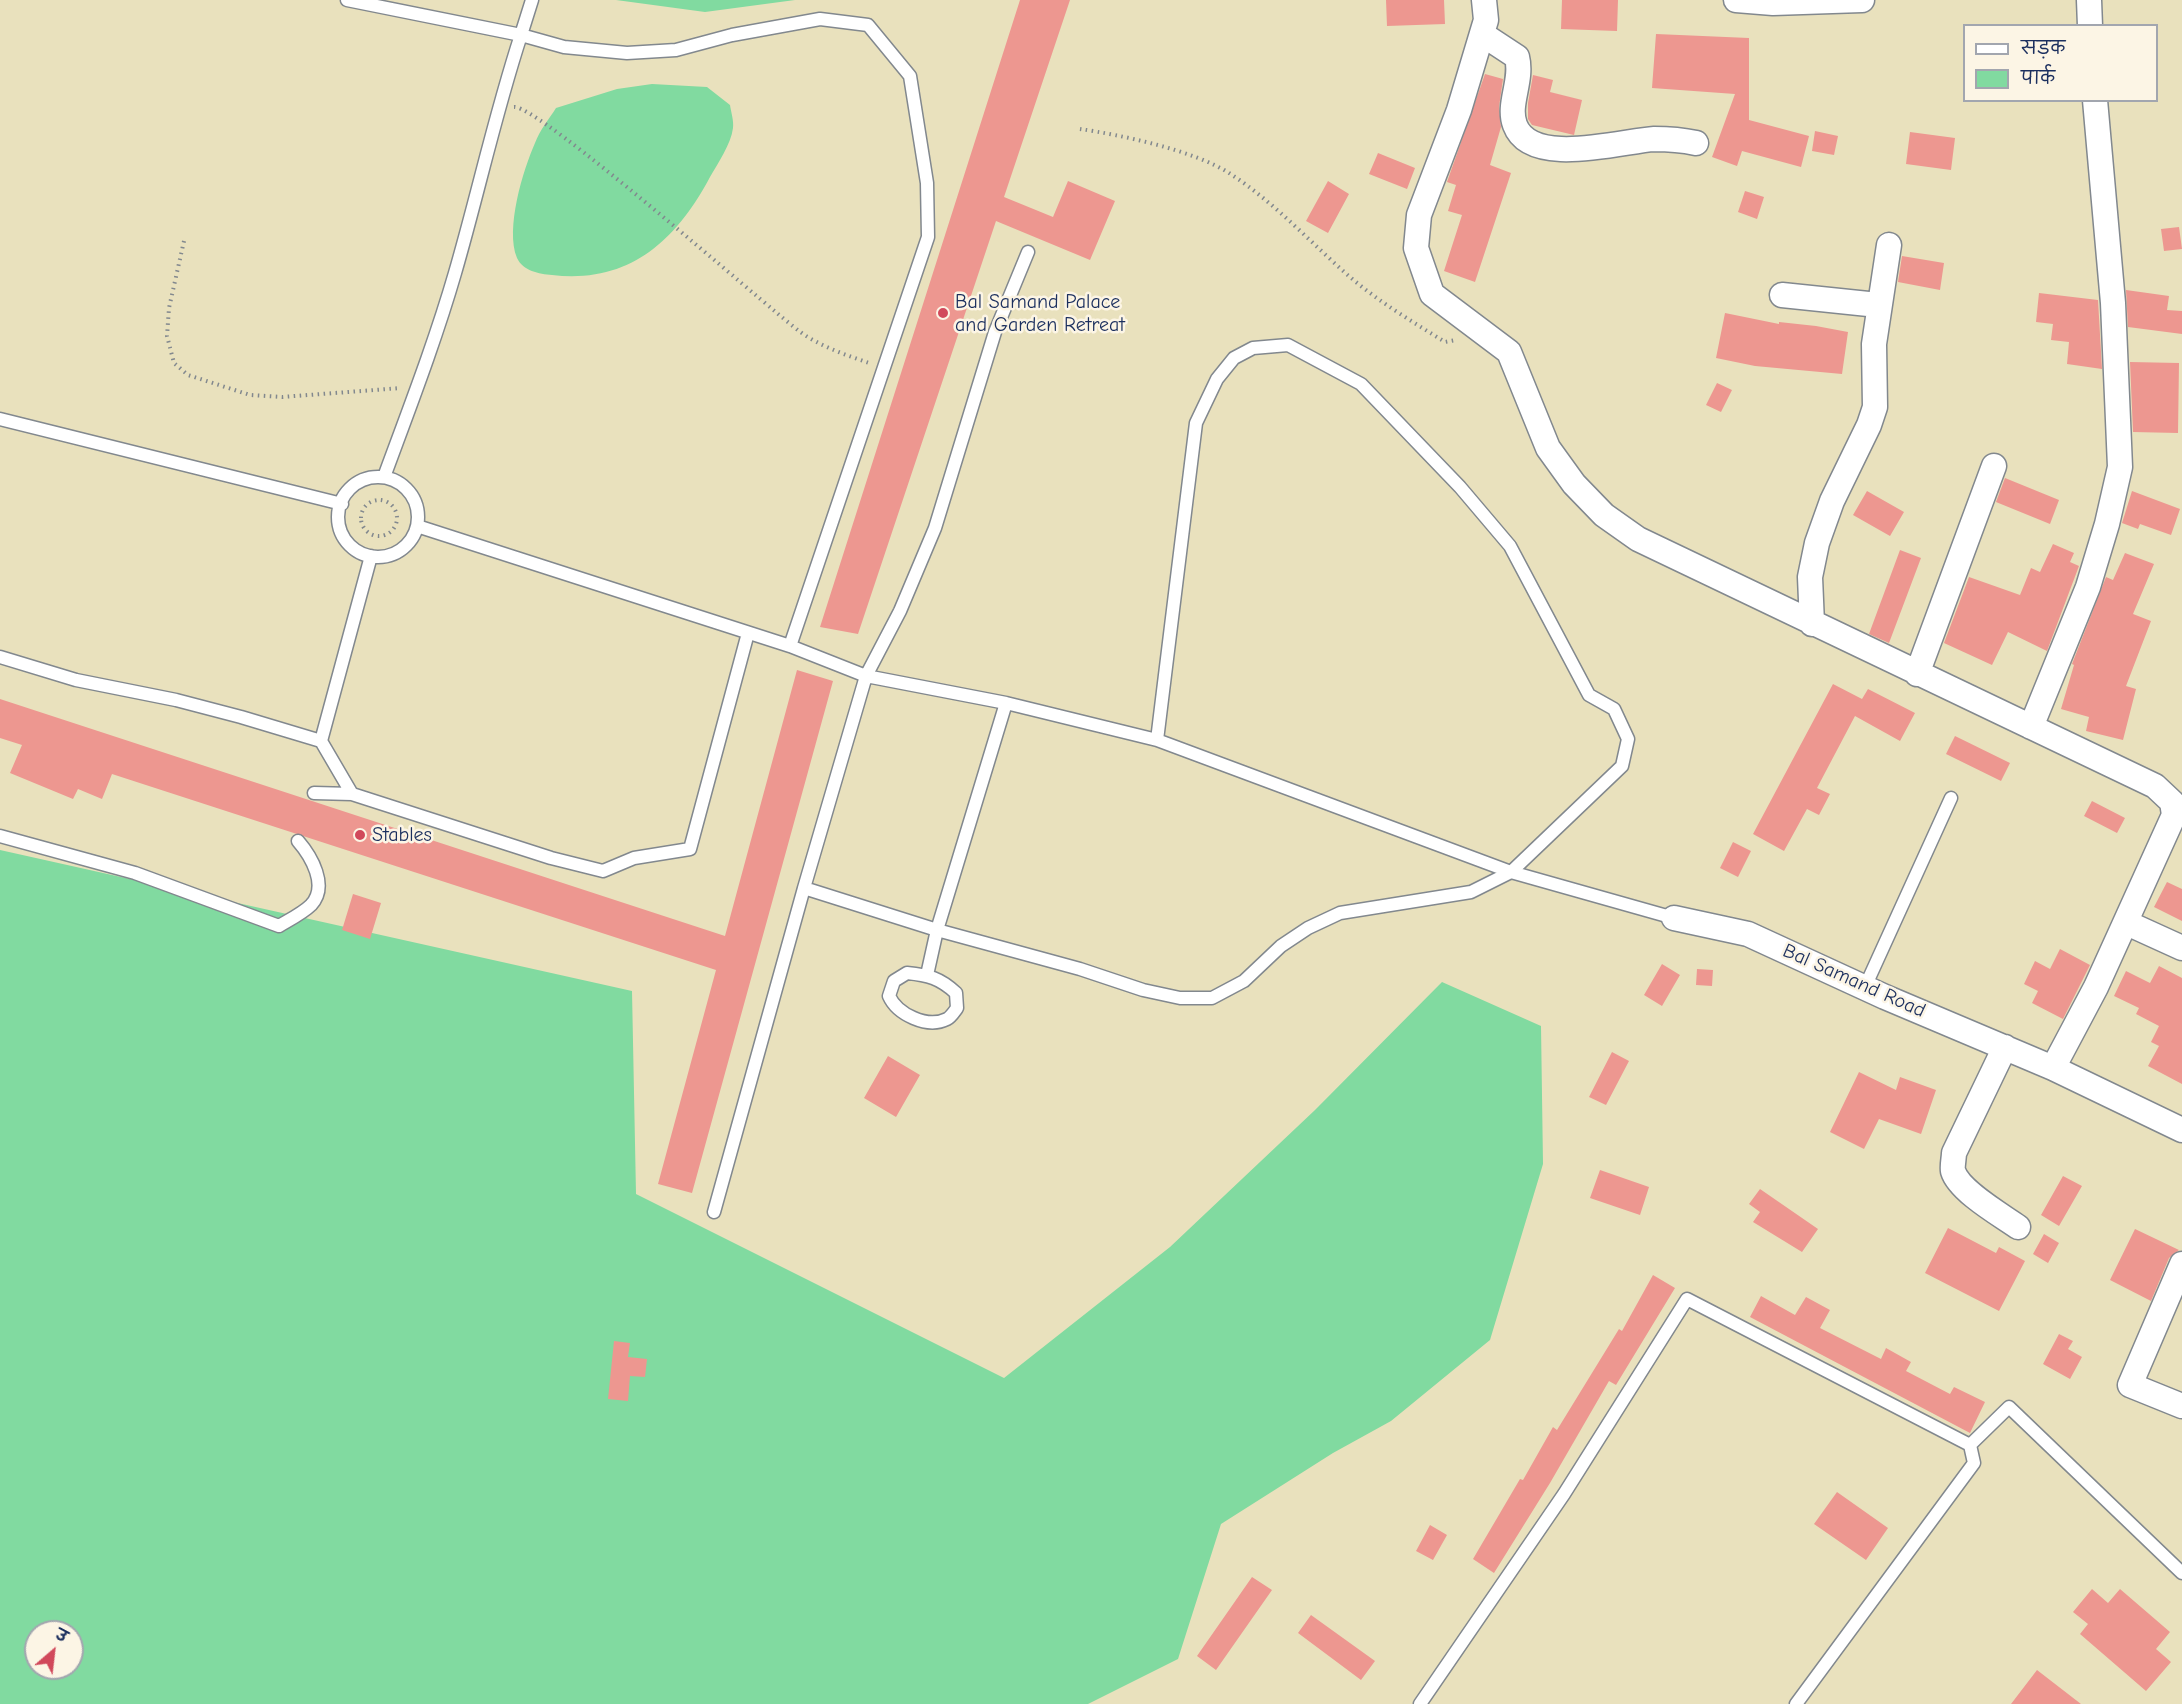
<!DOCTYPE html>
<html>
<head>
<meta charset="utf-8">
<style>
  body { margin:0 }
  #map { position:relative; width:2182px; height:1704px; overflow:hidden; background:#e9e1bd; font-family:"Comic Neue","Playpen Sans Deva",sans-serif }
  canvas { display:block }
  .legend { position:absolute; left:1963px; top:24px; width:195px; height:78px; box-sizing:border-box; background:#fcf5e5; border:2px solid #a2a6af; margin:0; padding:8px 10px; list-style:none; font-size:18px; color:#1b2f5e }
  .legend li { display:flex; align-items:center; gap:12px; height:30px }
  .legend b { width:30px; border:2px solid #a2a6af }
  .north { position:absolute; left:24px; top:1620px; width:60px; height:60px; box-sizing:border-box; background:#fcf5e5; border:2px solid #a2a6af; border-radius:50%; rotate:28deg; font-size:16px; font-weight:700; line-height:24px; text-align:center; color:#1b2f5e }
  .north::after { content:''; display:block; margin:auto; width:21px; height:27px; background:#d1495b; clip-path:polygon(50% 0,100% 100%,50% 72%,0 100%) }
</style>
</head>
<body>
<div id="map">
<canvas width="2182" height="1704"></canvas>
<ul class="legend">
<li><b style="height:8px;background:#fff"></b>सड़क</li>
<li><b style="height:16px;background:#81daa0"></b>पार्क</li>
</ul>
<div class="north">उ</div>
</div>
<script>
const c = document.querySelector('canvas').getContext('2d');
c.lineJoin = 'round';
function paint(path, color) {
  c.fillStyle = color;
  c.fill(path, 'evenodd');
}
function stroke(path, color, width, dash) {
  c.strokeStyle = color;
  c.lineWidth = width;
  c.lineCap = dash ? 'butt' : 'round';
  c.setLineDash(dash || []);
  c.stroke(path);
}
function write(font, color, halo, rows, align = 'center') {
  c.font = font + ' "Comic Neue",sans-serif';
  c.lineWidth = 5;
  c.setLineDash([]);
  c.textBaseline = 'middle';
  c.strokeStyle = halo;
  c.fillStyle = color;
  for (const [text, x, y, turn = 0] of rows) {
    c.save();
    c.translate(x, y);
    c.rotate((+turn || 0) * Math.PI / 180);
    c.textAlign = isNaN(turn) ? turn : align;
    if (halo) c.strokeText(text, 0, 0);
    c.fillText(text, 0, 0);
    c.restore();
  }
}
const green = new Path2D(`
  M616,0H795L705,12Z
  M652,84L707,87L730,105C731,112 734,121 733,128C731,144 718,163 710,177C676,241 629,284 552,275C539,274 523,271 517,258C505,229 523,170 535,143C540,130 549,119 556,108L617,89Z
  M0,850L632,991L636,1194L1004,1378L1170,1247L1315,1110L1442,982L1541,1026L1543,1164L1490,1340L1391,1421L1333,1453L1221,1524L1178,1659L1088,1704H0ZM36,1632H72V1668H36Z`);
const building = new Path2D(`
  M1020,0H1070L1004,197L1053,217L1068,181L1115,201L1090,260L996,221L858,634L820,627Z
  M1386,0H1444L1445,24L1387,26Z
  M1562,0H1618L1617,31L1561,29Z
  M1656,34L1749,38V120L1809,136L1801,167L1742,151L1737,166L1712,157L1735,94L1652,88Z
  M1485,74L1503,79L1499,107L1501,127L1490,165L1511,173L1475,282L1444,271L1462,215L1448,211L1456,185L1447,182Z
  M1533,75L1553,80L1550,92L1582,100L1574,135L1532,125L1528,119V103Z
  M1815,131L1838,136L1834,155L1812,151Z
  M1910,132L1955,138L1951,170L1906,164Z
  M1378,153L1415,168L1407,189L1369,174Z
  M1328,181L1349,194L1328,233L1306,221Z
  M1745,191L1764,197L1757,219L1738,212Z
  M2179,227L2182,249L2164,251L2161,229Z
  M1902,256L1944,263L1940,290L1898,282Z
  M2126,290L2169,296L2167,310L2182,311V334L2128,327Z
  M2039,293L2098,300L2102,369L2067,364L2069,342L2051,340L2053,324L2036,322Z
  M1725,313L1779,324V322L1816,326L1848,332L1842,374L1755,366L1716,358Z
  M2130,362L2179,363L2178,433L2133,432Z
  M1717,383L1732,390L1721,412L1706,405Z
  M2005,478L2059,500L2050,524L1996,502Z
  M1867,491L1904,512L1890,536L1853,515Z
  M2132,491L2180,509L2171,535L2140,524L2138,529L2122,523Z
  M2053,544L2074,553L2070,562L2079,566L2047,651L2008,632L1992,665L1944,643L1969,577L2020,595L2031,568L2040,572Z
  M1900,550L1921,558L1889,643L1869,634Z
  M2125,553L2154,564L2133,614L2151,621L2126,686L2136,689L2123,740L2086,731L2089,717L2061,709L2074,665L2072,664L2106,577L2113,580Z
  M797,670L833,681L692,1193L658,1184L716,970L112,774L102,799L78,789L73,799L10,773L22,745L0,738V699L725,936Z
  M1833,684L1862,699L1868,689L1915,713L1900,741L1855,716L1817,788L1830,794L1819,815L1807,809L1784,851L1753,834Z
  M1955,736L2010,763L2001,781L1946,754Z
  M2092,801L2125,818L2117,833L2084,816Z
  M1733,842L1751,851L1738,877L1720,868Z
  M2167,882L2182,889V921L2154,907Z
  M353,894L381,903L370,939L342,930Z
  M2060,949L2090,965L2063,1019L2032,1003L2038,991L2024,984L2035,961L2050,969Z
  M1662,964L1680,975L1662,1006L1644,995Z
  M2159,966L2182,978V1084L2148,1066L2159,1046L2151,1042L2159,1026L2136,1014L2139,1008L2114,996L2126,971L2150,983Z
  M1697,969L1713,970L1712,986L1696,985Z
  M1612,1052L1629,1061L1606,1105L1589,1097Z
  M888,1056L920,1075L896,1117L864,1098Z
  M1859,1072L1896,1090L1900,1077L1936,1090L1921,1134L1879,1119L1864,1149L1830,1132Z
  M1600,1170L1649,1187L1640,1215L1590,1198Z
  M2063,1176L2082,1186L2059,1226L2041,1215Z
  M1760,1189L1818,1229L1802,1252L1753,1222L1760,1212L1749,1204Z
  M1948,1228L1996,1253L1999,1247L2025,1261L1999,1311L1925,1273Z
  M2135,1229L2179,1250L2169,1258L2151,1301L2110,1280Z
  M2044,1234L2059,1243L2048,1263L2033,1254Z
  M1653,1275L1675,1288L1616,1385L1609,1381L1550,1483L1494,1573L1473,1559L1520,1479L1523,1480L1553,1427L1557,1430L1619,1329L1622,1331Z
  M1761,1296L1795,1315L1806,1297L1830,1310L1820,1328L1881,1359L1886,1348L1911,1362L1906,1371L1950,1394L1954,1387L1985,1402L1970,1433L1750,1317Z
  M2059,1334L2073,1341L2068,1349L2082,1357L2070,1379L2043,1364Z
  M614,1341L630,1343L628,1357L647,1359L645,1377L630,1376L628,1401L608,1399Z
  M1837,1492L1888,1528L1866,1560L1814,1524Z
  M1430,1525L1447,1535L1433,1560L1416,1551Z
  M1252,1577L1272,1590L1216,1670L1197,1656Z
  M2092,1589L2108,1603L2120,1589L2170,1632L2156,1649L2171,1662L2146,1691L2080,1634L2088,1624L2073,1612Z
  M1311,1615L1375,1661L1361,1680L1298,1633Z
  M2037,1670L2081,1704H2011Z`);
const path = new Path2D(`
  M514,107C540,106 760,301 799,331C819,346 846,355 869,363
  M1080,129C1121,135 1193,150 1229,173C1273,201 1311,243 1350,277C1379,302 1413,322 1445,342L1456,340
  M184,241L169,308L167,336L174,363L188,375L250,395L282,397L401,388
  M361 518a18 18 0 1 1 36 0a18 18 0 1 1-36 0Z`);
const service = new Path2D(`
  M347,0L521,35C495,114 478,194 455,273C435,342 409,409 384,477
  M532,0L521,35L564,47L627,53L676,50L732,35L820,19L868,25L910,76L927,183L928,237L790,646
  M1028,252L995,332L935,528L900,611L866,676L804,888L937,930L1080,969L1143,990L1180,998H1212L1244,981L1281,946L1308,928L1340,913L1471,892L1511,872L1622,766L1628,739L1614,709L1589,695L1510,546L1460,487L1361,384L1288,345L1253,348L1234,358L1217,379L1196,423L1157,740
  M0,419L342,504
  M338 517a40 40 0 1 1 80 0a40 40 0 1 1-80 0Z
  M417,526L790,646L866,676L1006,703L1157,740L1511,872L1674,918
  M0,657L76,680L176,700L241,717L321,741L352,794L551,858L603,871L634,858L690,849L748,633
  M321,741L371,556
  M314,793L352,794
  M0,836L135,873L279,926C289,920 303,913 311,905C329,886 311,856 298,841
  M907,973C928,975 940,978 956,993L957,1008C954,1012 951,1017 947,1019C927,1029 897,1014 889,996L894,981Z
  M927,975L937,930L1006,703
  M1865,987L1951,798
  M714,1212L804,888
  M1420,1704L1564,1494L1687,1299L1970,1445L2009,1407L2182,1573
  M1796,1704L1974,1463L1970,1445`);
const minor = new Path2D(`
  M1484,0L1486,20L1459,110L1419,215L1416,248L1432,294L1509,352L1548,448L1574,484L1604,515L1638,539L2155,786L2172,802L2174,815L2096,987L2053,1068
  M1736,0L1773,3L1862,0
  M2089,0L2090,26
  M1482,34L1517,57C1523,81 1507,104 1515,125C1531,168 1622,141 1654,139C1669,139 1682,140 1696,143
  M1782,295L1878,305
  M1812,624L1810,577L1817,543L1832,501L1869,425L1875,407L1874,344L1889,245
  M1917,674L1994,466
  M2031,727L2088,587L2107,524L2120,467L2113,303L2095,100
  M1674,918L1748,934L1885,997L2053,1068L2182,1130
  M2127,923L2182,948
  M2005,1047L1954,1153C1954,1158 1952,1166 1953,1171C1959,1191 2001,1215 2018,1227
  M2182,1264L2130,1385L2182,1406`);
const markers = [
  [943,313,6,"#d1495b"],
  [360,835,6,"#d1495b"]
];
const poiNames = [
  ["Bal Samand Palace",955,302],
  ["and Garden Retreat",955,325],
  ["Stables",372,835]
];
const streetNames = [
  ["Bal Samand Road",1854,981,24]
];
paint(green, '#81daa0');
paint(building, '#ed9790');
stroke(service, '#82888e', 15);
stroke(minor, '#82888e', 27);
stroke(path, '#82888e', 4, [1.5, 4.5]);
stroke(service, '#fff', 12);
stroke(minor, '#fff', 24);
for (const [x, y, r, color] of markers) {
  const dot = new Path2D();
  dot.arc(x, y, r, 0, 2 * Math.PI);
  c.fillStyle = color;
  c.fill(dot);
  stroke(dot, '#fcf5e5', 2);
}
write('20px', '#1b2f5e', '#fcf5e5', poiNames, 'left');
write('20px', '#1b2f5e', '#fcf5e5', streetNames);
</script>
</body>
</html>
